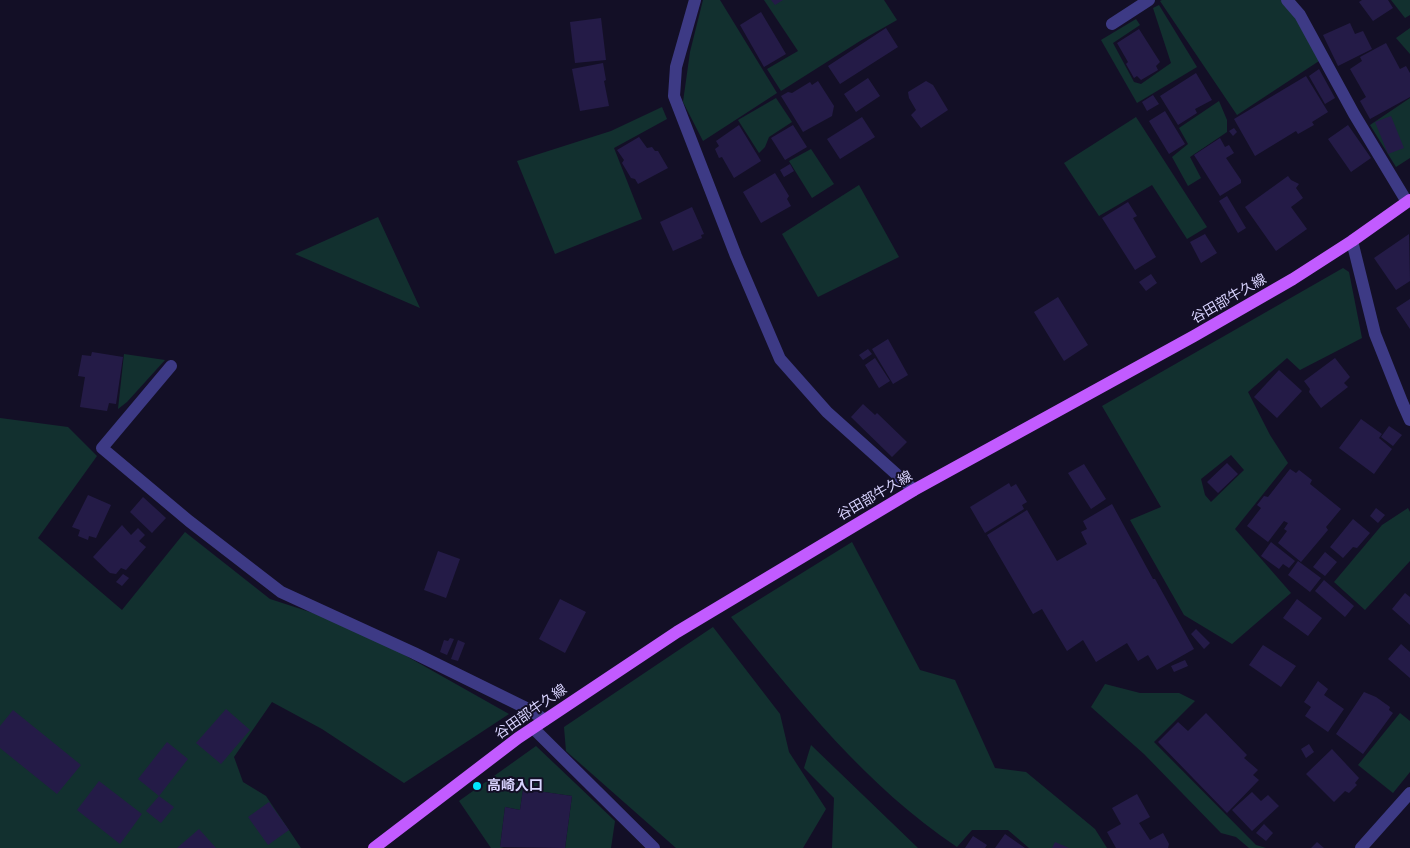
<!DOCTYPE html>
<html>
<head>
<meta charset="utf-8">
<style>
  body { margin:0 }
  canvas { display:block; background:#130f26 }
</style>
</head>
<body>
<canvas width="1410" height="848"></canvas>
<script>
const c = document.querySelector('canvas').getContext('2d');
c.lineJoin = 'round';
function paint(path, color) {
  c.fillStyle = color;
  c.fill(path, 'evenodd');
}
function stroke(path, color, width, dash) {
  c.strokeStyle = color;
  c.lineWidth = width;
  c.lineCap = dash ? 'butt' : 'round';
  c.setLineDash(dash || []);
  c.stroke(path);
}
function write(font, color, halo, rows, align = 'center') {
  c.font = font + ' "IBM Plex Sans","Noto Sans JP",sans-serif';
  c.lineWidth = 4;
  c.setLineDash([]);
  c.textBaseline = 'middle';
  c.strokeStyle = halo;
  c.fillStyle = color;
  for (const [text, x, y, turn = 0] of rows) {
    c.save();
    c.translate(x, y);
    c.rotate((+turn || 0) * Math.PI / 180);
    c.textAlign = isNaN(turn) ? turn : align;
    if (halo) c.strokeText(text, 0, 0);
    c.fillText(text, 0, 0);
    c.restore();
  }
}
const green = new Path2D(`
  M703,0H720L777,93L703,141L683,102L690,52Z
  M764,0H884L897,20L860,41L781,91L767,69L798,51Z
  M1162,0H1282L1292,11L1319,61L1237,115L1160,1Z
  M1391,0H1410V15L1405,18Z
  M1159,5L1197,67L1137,103L1101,40L1136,19L1140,25L1113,43L1134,82L1141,84L1171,63L1153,8Z
  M1410,28V54L1396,38Z
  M776,98L792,122L769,137L765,147L759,153L738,120Z
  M1410,98V158L1396,167L1370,125Z
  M1219,101L1227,120V132L1190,157L1201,178L1188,186L1172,157L1188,144L1179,128Z
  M662,107L667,119L614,148L642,219L555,254L517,161L611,131Z
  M1136,117L1207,227L1187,239L1152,185L1099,216L1064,163Z
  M811,149L834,184L812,198L789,161Z
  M859,185L899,257L818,297L782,234Z
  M378,217L420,308L295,254Z
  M1343,268L1349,272L1362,338L1300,370L1287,358L1248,392L1270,435L1288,463L1235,529L1291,593L1232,644L1184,615L1130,520L1161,507L1102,406ZM1231,455L1244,470L1211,502L1205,495L1201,479Z
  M124,354L165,360L127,402L118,409Z
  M0,418L68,427L97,456L38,538L122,610L185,532L270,599L353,626L509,714L404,783L322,729L272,702L234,757L243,782L266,796L301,848H0Z
  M1408,508L1410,512V561L1365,610L1334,582L1382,525Z
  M852,542L920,670L955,680L995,768L1026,772L1095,829L1107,848H1029L1008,830H972L957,847C866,786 799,701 731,617Z
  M713,627L780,714L789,752L826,809L803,848H676L566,751L564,727Z
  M1105,684L1140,693H1179L1195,701L1154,742L1256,845L1266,848H1249L1236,837L1221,833L1144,754L1091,707Z
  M1400,713L1410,721V772L1393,793L1358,765Z
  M811,745L918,848H832L834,798L804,768Z
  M536,746L615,821L611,848H565L572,796L523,789L520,810L505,807L500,847L504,848H491L459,801Z`);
const building = new Path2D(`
  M771,0H783L775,5Z
  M1362,0H1388L1393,8L1373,21L1359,2Z
  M761,12L786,54L764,67L740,25Z
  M601,18L606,60L575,63L570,22Z
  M1350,23L1355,34L1363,31L1372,49L1338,66L1323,35Z
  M886,28L898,47L840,84L828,66Z
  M1139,29L1160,62L1156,66L1158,70L1141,80L1137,76L1134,78L1126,64L1128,62L1117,43Z
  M1386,43L1400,69L1406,66L1410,73V97L1370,119L1360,101L1366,97L1350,69L1362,61L1360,57Z
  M603,63L606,80L604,81L609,106L580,111L572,69Z
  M1319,69L1335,98L1325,104L1309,76Z
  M1196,73L1212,100L1195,109L1197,113L1178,125L1160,96Z
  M1306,76L1328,112L1312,122L1314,125L1298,134L1296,131L1255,156L1234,119Z
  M868,78L880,96L856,112L844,94Z
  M818,81L834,106L832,116L803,132L781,96L788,92L792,93L810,82L812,85Z
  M926,81L933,85L948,110L921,128L911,115L916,110L909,98L908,92Z
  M1153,95L1159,104L1147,111L1142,102Z
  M1165,111L1185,144L1169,154L1149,121Z
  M1391,116L1404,148L1388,154L1375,122Z
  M862,117L875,137L840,159L827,139Z
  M739,125L761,161L734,178L722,157L719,158L715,149L719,146L716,141Z
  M793,125L807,147L785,160L771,138Z
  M1348,125L1371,158L1351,172L1328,139Z
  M1234,128L1237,132L1233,136L1229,131Z
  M639,137L647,148L652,147L655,151H658L668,168L638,184L635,179L631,178L622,163L624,160L617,150Z
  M1220,138L1225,147L1229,145L1234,153L1226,158L1241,180V183L1220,196L1194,155Z
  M790,164L794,171L784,177L780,170Z
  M775,173L789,196L787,199L791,206L761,223L743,192Z
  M1288,176L1291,180L1299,184L1296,188L1303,198L1291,207L1307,229L1276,251L1245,207Z
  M1227,196L1246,228L1238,233L1219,201Z
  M1128,202L1137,216L1133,218L1156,257L1135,270L1102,218Z
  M692,207L704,234L701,235L702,238L673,251L660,222Z
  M1205,234L1217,253L1201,263L1190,242Z
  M1409,234L1410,281L1396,290L1374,258Z
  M1151,274L1157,283L1146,291L1139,282Z
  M1058,297L1088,345L1064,361L1034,312Z
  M1410,299V329L1396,308Z
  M888,339L908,375L893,384L872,349Z
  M868,349L872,354L863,360L859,355Z
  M92,352L123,357L116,404L109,403L107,411L80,407L85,377L78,376L82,355L91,356Z
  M875,358L890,381L879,388L865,365Z
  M1335,358L1350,377L1344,383L1348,387L1321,408L1309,392L1310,389L1304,381Z
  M1279,370L1302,391L1277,418L1254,397Z
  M863,404L875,415L877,413L907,442L892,457L851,417Z
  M1361,419L1382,434L1379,438L1392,449L1374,474L1339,448Z
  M1389,426L1402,435L1393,446L1381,437Z
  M1227,463L1238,474L1218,493L1207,482Z
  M1084,464L1106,499L1091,509L1068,473Z
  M1290,469L1296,473L1299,470L1312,480L1310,484L1341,509L1326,527L1328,530L1301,562L1278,543L1287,531L1284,529L1288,523L1284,521L1268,542L1247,526L1261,508L1257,505L1264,496L1268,497Z
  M1009,483L1011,487L1016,484L1027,502L1022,505L1024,509L985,533L970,507Z
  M88,495L111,505L96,538L89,536L88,540L78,536L80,530L72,527Z
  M143,497L166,518L152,533L130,512Z
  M1112,504L1153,579H1155L1194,649L1157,670L1148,655L1138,661L1127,643L1096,662L1083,640L1067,651L1042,609L1033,614L987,535L1027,510L1057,561L1087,544L1081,532L1087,529L1083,521Z
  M1376,508L1385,515L1378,523L1370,516Z
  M1353,519L1370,533L1357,548L1353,547L1343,558L1330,547Z
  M122,525L131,535L138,528L145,535L139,541L146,547L126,570L121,568L116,574L110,573L93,557Z
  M1271,542L1295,561L1289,568L1283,564L1279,569L1261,556Z
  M438,551L460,559L446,598L424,590Z
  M1325,552L1337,562L1325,576L1313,567Z
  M1298,561L1321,578L1310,592L1288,575Z
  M123,574L129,578L122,586L116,582Z
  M1324,580L1354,606L1345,617L1315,591Z
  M1405,593L1410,597V625L1392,609Z
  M560,599L586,612L565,653L539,639Z
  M1297,599L1322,618L1308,636L1283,618Z
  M1196,629L1210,643L1204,649L1191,634Z
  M450,638L454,639L447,655L440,652L444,640L448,641Z
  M458,640L465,643L458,661L451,659Z
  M1401,644L1410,652V678L1388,659Z
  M1263,645L1296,666L1281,687L1249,665Z
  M1185,660L1188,666L1174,672L1171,666Z
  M1318,681L1328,689L1324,695L1344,709L1328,732L1305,716L1311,707L1304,702Z
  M1364,692L1376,697L1390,707L1389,710L1393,713L1363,754L1336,734Z
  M226,709L250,730L221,764L196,743Z
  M13,710L81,765L57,794L0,748V726Z
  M1206,713L1247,755L1244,758L1258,770L1253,775L1259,780L1227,813L1158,742L1178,722L1188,731Z
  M167,742L188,759L159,796L138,779Z
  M1309,744L1314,752L1306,758L1301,749Z
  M1332,749L1359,778L1355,783L1357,785L1349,793L1345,791L1334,802L1306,774Z
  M99,781L142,814L120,844L77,810Z
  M523,789L572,796L565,848L500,847L505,807L520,810Z
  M1252,792L1261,801L1268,795L1279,806L1252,831L1232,810Z
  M1137,794L1150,817L1139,823L1150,840L1163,833L1169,844L1168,848H1116L1107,832L1121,824L1112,808Z
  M159,796L174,807L161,823L146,811Z
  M269,802L289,830L268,845L248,817Z
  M1264,824L1273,833L1266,841L1256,833Z
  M199,829L216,848H177Z
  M1005,834L1025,848H995Z
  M973,836L987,845L985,848H965Z
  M1055,842L1069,848H1052Z
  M1317,842L1324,848H1311Z`);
const minor = new Path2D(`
  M695,0L676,67L674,96L736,256L780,359L827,412L914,490
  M1287,0L1300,15L1354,114L1407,202
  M1112,24L1149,0
  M1352,241L1375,334L1402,402L1410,420
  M171,366L102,448L189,521L281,592L414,653L528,709L545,720
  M533,728L654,848
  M1361,848L1410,793`);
const major = new Path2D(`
  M374,848L518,738L677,632L914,490L1194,336L1293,279L1352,241L1410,200`);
const markers = [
  [477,786,5,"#00e5ff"]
];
const streetNames = [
  ["谷田部牛久線",1229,299,-30],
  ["谷田部牛久線",875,496,-30],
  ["谷田部牛久線",531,712,-35]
];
const poiNames = [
  ["高崎入口",487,786]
];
paint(green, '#12302f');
paint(building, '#241b47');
stroke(minor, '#3d3a85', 12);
stroke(major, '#c25bff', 12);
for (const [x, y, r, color] of markers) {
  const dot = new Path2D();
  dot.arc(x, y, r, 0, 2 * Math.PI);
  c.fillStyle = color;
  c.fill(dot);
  stroke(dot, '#130f26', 2);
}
write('14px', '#d9d4ff', '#130f26', streetNames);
write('bold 14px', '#d9d4ff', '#130f26', poiNames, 'left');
</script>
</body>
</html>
